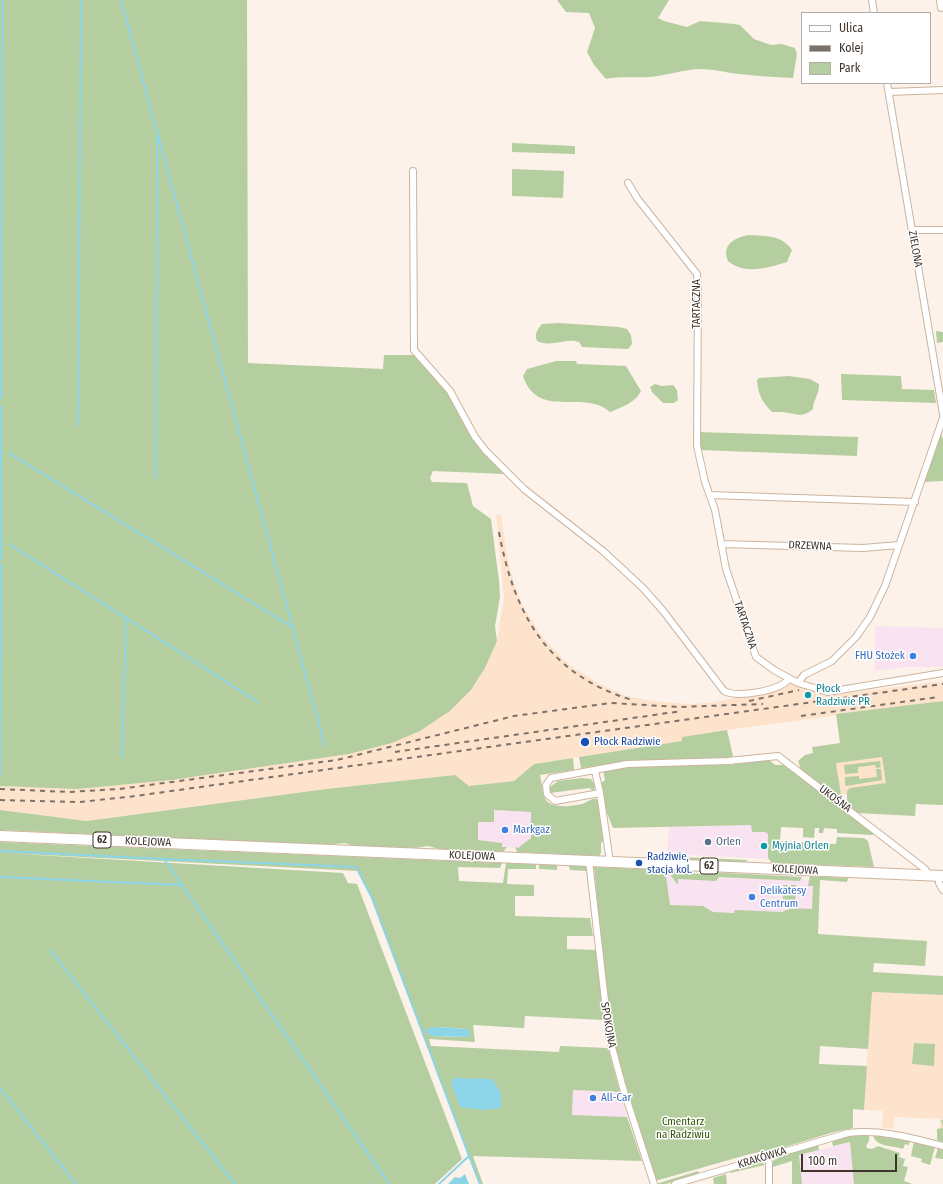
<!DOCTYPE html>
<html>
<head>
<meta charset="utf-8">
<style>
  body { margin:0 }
  #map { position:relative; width:943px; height:1184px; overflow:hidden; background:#fdf2e9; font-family:"Fira Sans Condensed",sans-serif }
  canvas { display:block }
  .legend { position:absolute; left:801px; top:12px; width:130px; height:72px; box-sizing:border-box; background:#fff; border:1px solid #b2aeab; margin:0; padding:5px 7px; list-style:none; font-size:12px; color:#3f342c }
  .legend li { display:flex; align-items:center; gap:8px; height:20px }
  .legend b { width:20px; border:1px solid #b2aeab }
  .scale { position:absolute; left:801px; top:1154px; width:96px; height:18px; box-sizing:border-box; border:2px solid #3f342c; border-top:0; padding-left:5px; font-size:12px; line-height:14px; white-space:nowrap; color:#3f342c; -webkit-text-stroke:3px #fff; paint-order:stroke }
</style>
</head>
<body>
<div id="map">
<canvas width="943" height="1184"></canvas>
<ul class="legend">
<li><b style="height:5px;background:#fff"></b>Ulica</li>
<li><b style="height:5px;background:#7c7168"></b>Kolej</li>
<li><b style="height:11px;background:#b5ce9f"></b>Park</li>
</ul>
<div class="scale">100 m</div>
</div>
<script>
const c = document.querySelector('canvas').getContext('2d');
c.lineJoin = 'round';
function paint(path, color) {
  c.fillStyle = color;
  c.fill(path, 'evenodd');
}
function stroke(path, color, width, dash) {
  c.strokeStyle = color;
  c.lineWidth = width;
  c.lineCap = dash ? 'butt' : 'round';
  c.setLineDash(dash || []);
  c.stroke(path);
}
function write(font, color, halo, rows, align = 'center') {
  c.font = font + ' "Fira Sans Condensed",sans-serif';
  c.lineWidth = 3;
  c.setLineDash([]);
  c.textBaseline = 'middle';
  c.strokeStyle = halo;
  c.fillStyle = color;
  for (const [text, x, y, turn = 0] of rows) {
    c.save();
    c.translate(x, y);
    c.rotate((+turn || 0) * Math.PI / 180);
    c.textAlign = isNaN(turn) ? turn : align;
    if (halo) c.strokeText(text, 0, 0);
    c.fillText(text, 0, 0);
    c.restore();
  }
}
const commercial = new Path2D(`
  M875,626L943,628V668L942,667H905L875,671Z
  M493,810L531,812V838L518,848L502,847V843L478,840V822Z
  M777,824L771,859L667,854L669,827Z
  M665,874L820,880L818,921L670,915Z
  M573,1090L620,1092L627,1117L572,1115Z
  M858,1140L862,1184H792L793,1157Z`);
const built = new Path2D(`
  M496,515H501L507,557L517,593L524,608L541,635L562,658L574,668L598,683L626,696L652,701L689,704L709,703L776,690L791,683L825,696L943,681V701L727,730L682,737V741L534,764L514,781L469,786L455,775L326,789L87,821L0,810V786L23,787L172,780L349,754L392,743L420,731L450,711L471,690L485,668L497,641L504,597Z
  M889,750L895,788L841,795L835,758Z
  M871,992L943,995V1140L937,1129L940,1128V1119L895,1117L893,1129L882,1127L883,1111L864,1110Z`);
const green = new Path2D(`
  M0,0H247L248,363L383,369L384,355H413L445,389L478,446L504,474L433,471L430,478L432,482L467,483L473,506L491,519L499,581L500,597L495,626L497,641L485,668L471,690L450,711L420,731L392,743L349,754L172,780L77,789L0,786Z
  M557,0H669L658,18L664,21L687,27L700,21L735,24L740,25L754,39L771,45L782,44L795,48L797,54L793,78C775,77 756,76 738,74C725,72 712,69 699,69C682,70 668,75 651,77C635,78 621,76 606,79L594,65L587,52L595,28L589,13L566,12Z
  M512,143L575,146V154L512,152Z
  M512,169L564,171L563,198L512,196Z
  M749,235C766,236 782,235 792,250L787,262C768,268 744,275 728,261C721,245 735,237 749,235Z
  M559,323L619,327L627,329L631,335L632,344L628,349L582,347L579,342C565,337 553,348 537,341C534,334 537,330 542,324Z
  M936,331L943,332V342L937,343Z
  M556,361H576L577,364L626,366L641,391C635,403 622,407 610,412C584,388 538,421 523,376L527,369Z
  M841,374L901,376L902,389L934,390L936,403L842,400Z
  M789,376L810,379L819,384C820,393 813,400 813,409C802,419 794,413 782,412C779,412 776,412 772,412C762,402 758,394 757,380L759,378Z
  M655,384L662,386L673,385L677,390L678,400L674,403H663L652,392L650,387Z
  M698,432L858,437L857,456L700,450Z
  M941,434L943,439V481L923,482Z
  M943,693V805L916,804L915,816L856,813L847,801V791L850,788L886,783L882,757L836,763L841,795L834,796L801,770L798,761L805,755L813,753L812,747L840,743L836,714L943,701Z
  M727,730L733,756L731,758L581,768L579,757L682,741V737Z
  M573,758L574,770L540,775C542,783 542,794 546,800C552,809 572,806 582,804C587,803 591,798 596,799L599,804L604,840L601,843V853L599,856L517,852L515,847L518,848L531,838V812L494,810V822H478V840L502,843V847H507L503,852L443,850L428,846L416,848L354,846L345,843L324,845L0,830V810L87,821L326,789L455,775L469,786L514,781L534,764Z
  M760,760H769L775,765H787L877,833L872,835L837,833V829L824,828L823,833H819V828H815L814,838L803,837V828L781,827L780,841L836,844L837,837L864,838L868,841L874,867L772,863L768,858V834L765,832H752L751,825L613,828L607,813L601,783L605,780L603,770L624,766L719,762L732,765L740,761Z
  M880,761L881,767L876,768L875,765L858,767V773L845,774L844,765Z
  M876,769H881L882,780L846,786L845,784V777L859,776V779L877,777Z
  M582,778L591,779L595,785L594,791L589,788L550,793V787L558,781Z
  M0,842L502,863L500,868L458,867L459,881L503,883L506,863L536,864V869H508L507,884L534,885V896H515V916L590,918L593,936H567V949L597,950L604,1020L525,1016L524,1028L473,1025L475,1042L429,1039L431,1046L559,1052L560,1046L608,1048L620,1092L573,1090L572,1115L627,1117L642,1161L473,1156L483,1184H479L369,893L359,871L3,853L343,873L348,883L357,884L462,1159L435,1184H0ZM439,1027L468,1029V1037L432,1036Z
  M680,857L748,860L745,862L685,860Z
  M539,865H557V870L539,869Z
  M569,866H586L587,871L570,870Z
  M594,867L663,870L666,876L670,905L703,906L713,912L734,913L735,910L782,912L792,908L812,909L813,886H808L810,876L848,878L847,882L820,880L818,934L927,941L925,966L874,963L873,972L943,976V995L872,992L868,1049L820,1046L819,1064L867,1066L864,1110L853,1109V1128L834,1132L765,1153L760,1152L750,1154L655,1181L610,1034Z
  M672,872L701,874L709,872L802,877L800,881L719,877L716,881L678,879V885L671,876Z
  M783,885H796L795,905L783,906Z
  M914,1043L935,1044L934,1066L912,1064Z
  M941,1120H943V1142L937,1140V1129L943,1128Z
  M869,1135V1141L866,1146L867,1148L872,1149L878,1146L900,1153L899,1157L905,1159L903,1166L908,1167L904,1181L912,1184H854L850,1142L833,1146L832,1141L850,1136Z
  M873,1135L910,1141L909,1145L905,1144L903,1149C893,1145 876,1148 873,1135Z
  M914,1141L935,1147L930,1165L921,1162L922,1159L911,1156Z
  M818,1145L819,1150L799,1155L802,1184H792V1161L773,1167V1161L781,1156Z
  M938,1148L943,1150V1159L935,1158Z
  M761,1162L765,1165L730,1173V1172Z
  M698,1171L699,1174L666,1184H656Z
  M726,1174L727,1184H714L713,1178Z`);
const water = new Path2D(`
  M439,1027L468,1029L470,1034L468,1037L432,1036L426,1032L425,1029Z
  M455,1078L492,1079L501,1093V1108L483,1110L460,1107L451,1082Z
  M465,1174L469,1184H448L455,1177L460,1178Z`);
const stream = new Path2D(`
  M121,0L325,746
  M1,398L3,0
  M78,425L81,0
  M9,453L292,627
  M156,478L157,135
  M9,544L126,618L122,757
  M1,560V407
  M126,618L258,702
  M0,775L1,565
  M0,851L164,859
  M0,877L182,885L389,1184
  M182,885L164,859L356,867L372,898L469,1156
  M50,950L235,1184
  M0,1088L76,1184
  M439,1184L469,1156L480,1184`);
const minor = new Path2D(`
  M872,0L874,13
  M940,0L941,8
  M887,83L943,414
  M889,92L943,90
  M413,171L414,350L450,391L475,437L486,451L524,489L603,551L643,588L664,612L724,691C738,698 779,691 789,679
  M628,183L637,198L697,274L698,289L697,446L705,482L715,510L726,569L756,657L774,670L798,683L828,692L943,673
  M912,230H943
  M710,495L915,502
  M721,544L863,548L899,545
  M798,683L804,675L832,661L856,637L870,617L885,586L943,418
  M595,771L600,793
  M589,861L609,1036L623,1088L654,1184
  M610,862L600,793L555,801L547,794L546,785L551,778L627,764L728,761L778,756L925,869L929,876
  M939,876V883L943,890
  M767,1157L769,1163V1184
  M675,1184L848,1133C881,1129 912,1138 943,1146`);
const primary = new Path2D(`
  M0,836L943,876`);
const rail = new Path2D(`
  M499,532C514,614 547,674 632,700
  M749,701L799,690
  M801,716L938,697
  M395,752L682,711
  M0,789L69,792L119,789L337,760L514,716L611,703L679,707L763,704
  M0,800L79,802L128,797L943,684`);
const markers = [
  [913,656,4,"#3f7fe0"],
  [808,695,4,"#0f9aa8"],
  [585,742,5,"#1a4fb4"],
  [505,830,4,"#3f7fe0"],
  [708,842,4,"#5c6f8a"],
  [764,846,4,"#0f9aa8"],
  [639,863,4,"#1a4fb4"],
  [752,897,4,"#3f7fe0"],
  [593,1098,4,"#3f7fe0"]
];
const shields = [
  [102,840,18],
  [709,866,18]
];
const shieldNames = [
  ["62",102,840],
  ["62",709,866]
];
const streetNames = [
  ["ZIELONA",915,249,80],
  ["TARTACZNA",697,304,-90],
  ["DRZEWNA",810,546,2],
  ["TARTACZNA",745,625,71],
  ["UKOŚNA",835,799,37],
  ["KOLEJOWA",148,842,2],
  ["KOLEJOWA",472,856,2],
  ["KOLEJOWA",795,870,3],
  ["SPOKOJNA",608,1025,80],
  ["KRAKÓWKA",762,1158,-17]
];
const shopNames = [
  ["FHU Stożek",905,656,"right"],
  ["Markgaz",513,830],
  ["Delikatesy",760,891],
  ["Centrum",760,904],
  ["All-Car",601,1098]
];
const cultureNames = [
  ["Płock",816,689],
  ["Radziwie PR",816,702],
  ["Myjnia Orlen",772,846]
];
const transitNames = [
  ["Płock Radziwie",594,742],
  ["Radziwie,",647,857],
  ["stacja kol.",647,870]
];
const serviceNames = [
  ["Orlen",716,842]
];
const parkNames = [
  ["Cmentarz",683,1122],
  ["na Radziwiu",683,1135]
];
paint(commercial, '#f9e3f1');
paint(built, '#fde3cc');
paint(green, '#b5ce9f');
paint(water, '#8cd5e9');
stroke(stream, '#8cd5e9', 2);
stroke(minor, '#cdb49e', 8);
stroke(primary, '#cdb49e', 12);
stroke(minor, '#fff', 6);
stroke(primary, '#fff', 10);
stroke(rail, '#7c7168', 2, [5, 5]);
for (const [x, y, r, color] of markers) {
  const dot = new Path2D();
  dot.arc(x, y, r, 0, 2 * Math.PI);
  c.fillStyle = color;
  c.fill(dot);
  stroke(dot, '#fff', 1.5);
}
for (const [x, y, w] of shields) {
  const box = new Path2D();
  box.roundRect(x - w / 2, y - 8, w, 16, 3);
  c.fillStyle = '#fff';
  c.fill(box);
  stroke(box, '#3f342c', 1);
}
write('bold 10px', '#3f342c', null, shieldNames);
write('11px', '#3f342c', '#fff', streetNames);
write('11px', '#366cbe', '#fff', shopNames, 'left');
write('11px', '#0d838f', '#fff', cultureNames, 'left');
write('11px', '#164399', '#fff', transitNames, 'left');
write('11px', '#4e5e75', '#fff', serviceNames, 'left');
write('11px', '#345505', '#fff', parkNames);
</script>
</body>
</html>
